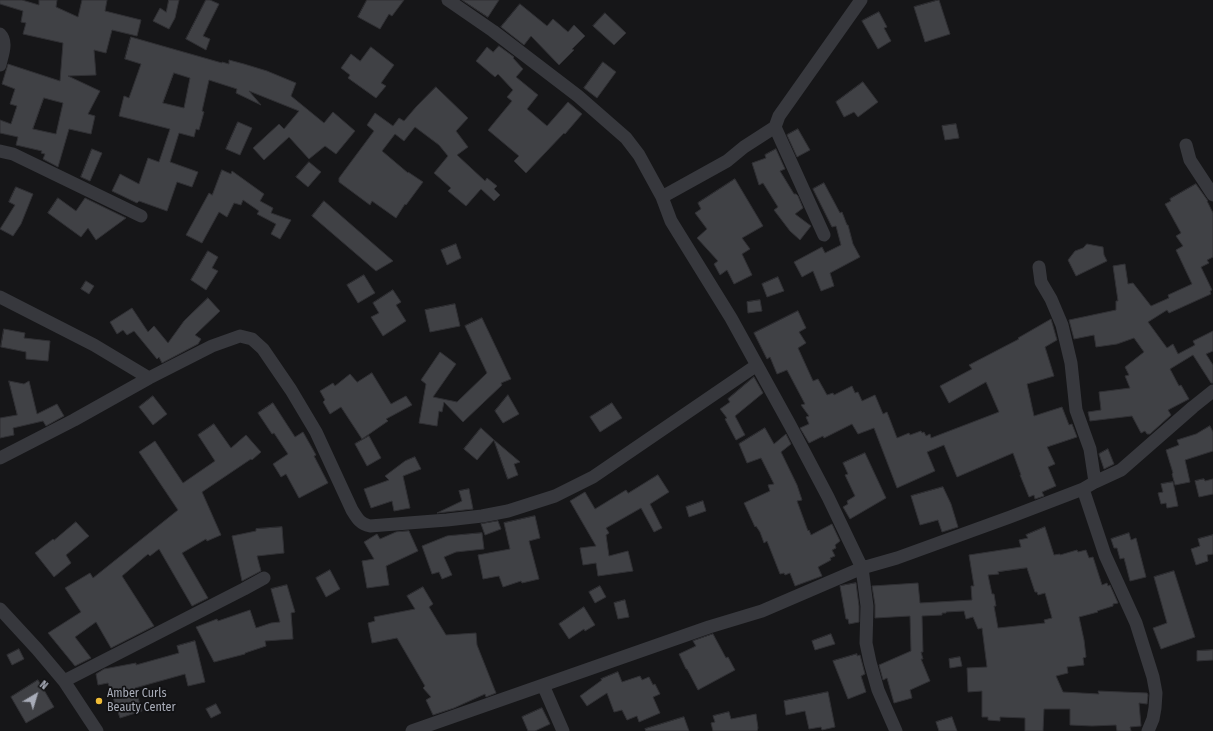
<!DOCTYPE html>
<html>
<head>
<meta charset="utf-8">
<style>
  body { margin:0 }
  #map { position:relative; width:1213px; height:731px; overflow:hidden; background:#161618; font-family:"Fira Sans Condensed",sans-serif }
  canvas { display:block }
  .north { position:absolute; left:16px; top:675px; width:40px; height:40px; -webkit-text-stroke:3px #111113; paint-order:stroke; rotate:38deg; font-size:11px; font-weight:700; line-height:16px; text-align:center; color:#a8acb8 }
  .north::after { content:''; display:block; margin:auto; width:14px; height:18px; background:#a8acb8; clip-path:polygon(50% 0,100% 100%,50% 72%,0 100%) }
</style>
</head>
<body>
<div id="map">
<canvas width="1213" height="731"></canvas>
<div class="north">N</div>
</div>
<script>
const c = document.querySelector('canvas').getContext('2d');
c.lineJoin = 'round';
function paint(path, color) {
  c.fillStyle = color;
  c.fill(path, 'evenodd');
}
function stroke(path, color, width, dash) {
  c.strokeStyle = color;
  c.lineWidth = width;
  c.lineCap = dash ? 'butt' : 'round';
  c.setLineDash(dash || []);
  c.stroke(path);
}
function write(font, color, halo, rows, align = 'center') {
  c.font = font + ' "Fira Sans Condensed",sans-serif';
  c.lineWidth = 3.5;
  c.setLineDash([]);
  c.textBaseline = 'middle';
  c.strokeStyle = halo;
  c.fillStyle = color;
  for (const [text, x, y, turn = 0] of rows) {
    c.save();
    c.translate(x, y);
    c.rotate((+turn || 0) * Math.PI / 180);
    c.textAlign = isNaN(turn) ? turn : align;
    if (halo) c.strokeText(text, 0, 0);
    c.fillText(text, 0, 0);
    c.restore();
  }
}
const building = new Path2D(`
  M0,0H22L39,5V0H57L56,7L78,17L82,0H107L105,11L141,20L137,36L112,30L106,53L94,50L96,75L68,76L100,91L88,114L95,116L91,134L69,129L58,167L43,159L45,154L41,153L42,151L16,145L18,137L0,133V120L11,124L17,106L10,104L15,89L2,84L8,64L60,81L63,43L23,34L26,23L21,22L23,11L0,4ZM44,98L63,103L56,134L33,129Z
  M169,0H179L175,18L169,29L153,21L160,8L166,12Z
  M206,0H210L219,4L203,36L210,39L206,50L186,39Z
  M367,0H404L392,16L389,14L380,29L358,17Z
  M462,0H499L488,17Z
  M939,0L950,34L925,42L914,7Z
  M520,4L547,26L553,19L568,32L574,25L585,36L572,49L574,50L559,65L531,36L524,45L501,27Z
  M879,12L887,27L884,28L891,41L878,49L862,21Z
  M605,13L626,33L614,45L593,26Z
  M131,37L222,63V62L229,64V60L244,64L267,71L296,83L291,96L324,123L333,112L355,131L336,154L325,146L309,159L289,137L264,160L253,148L279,124L284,129L299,111L249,91L261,105L236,93L237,89L209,80L202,111L204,112L199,130L196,129L194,137L179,133L170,162L198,172L192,187L177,182L167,211L139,201L137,203L112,191L120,174L139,184L148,158L159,162L170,129L119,116L124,96L129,98L141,64L125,59ZM174,73L190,78L184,108L163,103Z
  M499,46L514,57L513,58L523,69L516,77L538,95L527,109L547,126L568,102L582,114L565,134L564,133L526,173L514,161L519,156L488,130L512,101L507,97L513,90L498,74L495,77L476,61L487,47L493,52Z
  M371,47L394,65L381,83L386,86L376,98L348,78L350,75L341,68L351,54L360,61Z
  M603,62L616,72L597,98L584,88Z
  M863,82L878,102L858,117L854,112L844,117L836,102Z
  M436,87L468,118L456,131L468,147L457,155L485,181L487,178L497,186L494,189L500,195L494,201L481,189L466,206L448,191L451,188L434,173L448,156L439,145L415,127L404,141L395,134L382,151L408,173V172L423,182L406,205L405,204L396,218L372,201L370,205L339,182V178L374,131L367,125L375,113L393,126L399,118L404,121L416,107Z
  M238,122L252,128L240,155L226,149Z
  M956,124L959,138L945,140L942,126Z
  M798,129L810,150L797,157L787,135Z
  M92,149L102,153L90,181L81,177Z
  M776,149L785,169L780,171L794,194H796L798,196L803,208L795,214L811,226L800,240L790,231L774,210L778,207L763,183L759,185L752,163L766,158L765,155Z
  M309,162L321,172L308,187L296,177Z
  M222,170L231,174L232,171L264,194L260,201L273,208L271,213L291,220L280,239L271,234L276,224L257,214L259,211L243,200L241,205L234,203L227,217L219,212L202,243L186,235L209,193L212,195Z
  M735,179L763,226L742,238L750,249L742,254L752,275L734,284L727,270L720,275L714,264L718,261L697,238L707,229L695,213L701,209L698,203Z
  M824,183L840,213L842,212L847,225H848L853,244L860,257L830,273L834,286L821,291L813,271L802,277L794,262L822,247L825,253L841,245L836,226L832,227L813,189Z
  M1196,184L1208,201H1207L1213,213V257L1207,260L1209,263L1201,267L1212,290L1210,291L1211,294L1169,313L1167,310L1148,322L1167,348L1173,344L1178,354L1195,345L1193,341L1213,331V351L1206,354L1213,365V383H1211L1193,355L1170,369L1179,386L1181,385L1189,399L1168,410L1171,415L1150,434H1147L1145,431L1141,433L1132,416L1090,421L1088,412L1101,410L1099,392L1130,388L1125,376L1129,375L1125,367L1144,352L1134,338L1117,344L1096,347L1094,335L1074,339L1069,320L1116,310V301H1118L1113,266L1125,264L1128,284L1133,283L1151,306L1169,298L1168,295L1192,284L1176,250L1183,246L1176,236L1181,233L1165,204L1171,201L1170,199Z
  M16,187L33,194L21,224L13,236L0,229L15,205L9,202Z
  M58,198L76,211L85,198L126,218L96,240L88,228L81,237L48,213Z
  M324,201L393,261L376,271L312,216Z
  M456,244L461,258L447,265L441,250Z
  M1087,244L1103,247L1104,255L1107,261L1076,276L1068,260L1075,251L1083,248Z
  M208,251L218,257L212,268L218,271L206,290L191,280Z
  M364,275L375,293L358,303L347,285Z
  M778,277L784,291L767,297L762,284Z
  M86,281L94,286L89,294L81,289Z
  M393,290L401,302L396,305L406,321L383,336L371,317L379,313L373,303Z
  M208,298L220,311L195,335L201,339L198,344L162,363L159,357L157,359L134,331L127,335L123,330L117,334L110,322L132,308L148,332L154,326L168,343L184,321Z
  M760,300L762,311L748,313L747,302Z
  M455,304L460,326L430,332L425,310Z
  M798,311L806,328L799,332L806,343L798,348L813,381L818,379L827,395L833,393L834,395L852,386L855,393L858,392L862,401L875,395L883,414L887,412L897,438L909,433L910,435L921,431L922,433L924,432L926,436L930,434L931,438L999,412L986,382L949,403L940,386L972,369L969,365L1019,339L1018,338L1051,319L1057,340L1045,347L1054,376L1027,384L1034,416L1062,407L1069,425L1072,424L1077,437L1047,447L1055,464L1048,467L1056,486L1042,492L1044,496L1035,499L1034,495L1029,497L1020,475H1021L1013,453L957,477L944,445L927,452L935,471L897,488L874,428L858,434L852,424L824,438L823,436L809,443L800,428L809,424L806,417L809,416L801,405L805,404L787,370L777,374L770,357L767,359L754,333Z
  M482,318L511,379L501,383L502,385L463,422L444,402L442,412L439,411L437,426L419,423L426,384L421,380L440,352L456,364L433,397L457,402L487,373L465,326Z
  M4,329L25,333L24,338L50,341L48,361L26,359V352L1,347Z
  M372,373L391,404L406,396L412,405L386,419L388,421L362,439L341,407L330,414L323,402L325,400L320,391L333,383L335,386L350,374L357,382Z
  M754,377L763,393L735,416L745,435L736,440L725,419L727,418L720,409L730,402L728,399Z
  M9,381L24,384L29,381L37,414L57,404L64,416L46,426L43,421L13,428L14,435L0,438V418L17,415Z
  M508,395L519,414L503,423L495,411Z
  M153,396L167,414L153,425L139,407Z
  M273,403L295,437L303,432L316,455L314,456L328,483L299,498L286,474L281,477L273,464L288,454L274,433L272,434L258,413Z
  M612,403L622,418L600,432L590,417Z
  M214,424L231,448L246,435L261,452L252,460L251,459L202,492L221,535L207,541L206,539L182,553L208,598L192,606L159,549L150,556L148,554L122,576L154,626L111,648L96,622L75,637L91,658L75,666L48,633L81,612L65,588L90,573L93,578L178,510L139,452L155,441L183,483L215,461L198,435Z
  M1210,426L1213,432V451L1185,460L1190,482L1175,485L1172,474L1173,473L1166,450L1179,445L1177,440L1196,434Z
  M481,428L494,440L477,460L464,449Z
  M765,428L774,444L786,434L791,444L781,452L797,485L802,500L797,501L808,531L809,530L811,535L832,524L840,541L835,545L836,548L832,550L835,556L830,558L831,560L818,567L822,576L795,586L790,573L785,575L784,573L780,574L767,541L764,543L760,532L756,526L755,527L744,503L770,491L768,485L774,484L761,458L747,463L739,444Z
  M369,436L381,458L367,466L355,444Z
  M494,440L520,462L514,464L518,475L508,479Z
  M1108,449L1114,464L1104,469L1099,454Z
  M865,453L886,498L850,519L843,507L848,504L847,501L855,496L845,475L848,474L843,463Z
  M415,457L421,469L403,476L410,508L394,511L392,501L371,508L364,489L389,480L385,476L405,461Z
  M658,475L669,492L650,504L662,528L654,532L641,508L606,528L609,533L606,535L609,556L628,551L633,571L598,576L596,563L583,565L580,548L596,546L570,501L585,492L595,509L626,490L628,493Z
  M1204,479L1205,481L1213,479V494L1199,497L1195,481Z
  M1173,482L1178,506L1167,508L1166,503L1161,504L1158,493L1163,492L1161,484Z
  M943,487L951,504L958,527L942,532L938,520L920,525L911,496Z
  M469,489L473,509L437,513L462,501L459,491Z
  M703,501L706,511L689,517L686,507Z
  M535,516L540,538L529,541L539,579L522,583L521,581L503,587L499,576L483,579L478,555L510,549L504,523Z
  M498,521L501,529L485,535L481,524Z
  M76,522L89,536L66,555L71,563L54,577L35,553L53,539L54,540Z
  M282,527L284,553L257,556L261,571L242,581L232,536L256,531V529Z
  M1045,527L1054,555L1060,554V555L1077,550L1078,552L1086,550L1089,558L1093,557L1102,585L1107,583L1108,586L1110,585L1118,603L1113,604V606L1097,611L1098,612L1079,617L1084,640L1086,657L1083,658L1084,665L1067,667L1068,673L1056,676L1063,692L1099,694L1098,691L1147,693L1148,695L1147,704L1139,703L1141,726L1130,727L1131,731H1117L1116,725L1092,726L1070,725V709H1044L1043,731H1025V718L1000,717V721L988,720V717H982V691L968,692L967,668L987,667L982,628L978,629L973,617L966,619L964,611L946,612V613H942V615L922,616L923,652H921L923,659H921L930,681L910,690L912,698L894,703L887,678L883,680L879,665L911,651L910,616L875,618V605L872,586L918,583L920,603L972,600L971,586H974L969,555L1021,547L1019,540L1028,538L1026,535ZM1027,568L1035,592H1037L1038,595L1045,593L1052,618L1044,620L1045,623L998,628L994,606H996L994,594H992L988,575L999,574L998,572Z
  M409,531L418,551L386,566L389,585L367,588L362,561L374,559L364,542L377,534L380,539L396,532Z
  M482,533L484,549L456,552L444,557L452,575L442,579L439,572L432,574L422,546L447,536Z
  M1129,533L1131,540L1136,538L1146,577L1130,581L1124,558L1120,559L1117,548H1114L1111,539Z
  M1213,535V554L1207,555L1208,561L1196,565L1191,549L1200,546L1198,539Z
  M330,570L340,589L326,597L316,578Z
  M1174,571L1195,637L1161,649L1153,628L1167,623L1154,577Z
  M856,583L859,606V622L849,624L848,619H846L840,586Z
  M287,585L295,612L291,613L293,639L265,641L266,646L245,653V654L214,662L196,627L217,619L218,621L250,610L256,628L271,623L280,622L271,589Z
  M600,586L606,597L595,603L589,592Z
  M423,587L433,604L429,607L446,635L476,633L477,645L496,693L486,697L485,694L454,708L433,715L426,700L431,697L423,688L425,686L397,638L372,643L368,623L375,621L374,617L415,609L407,596Z
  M625,600L629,617L618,619L614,603Z
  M584,607L595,625L585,631L584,629L569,639L559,624Z
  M713,634L726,658L728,657L735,670L698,690L687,669H686L679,654L696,646L693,641Z
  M831,634L835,644L815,650L812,641Z
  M195,641L205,682L188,686L185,674L135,688L142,711L120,718L108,683L98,685L96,674L104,669L136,663V665L179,653L177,646Z
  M19,649L24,659L12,665L7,655Z
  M1213,650V660L1197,661V651Z
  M857,654V656L860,655L865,674L861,676L866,692L848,699L833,661Z
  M960,657L962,666L950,668L949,659Z
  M618,672L622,682L640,676L642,680L649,677L653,685L655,684L660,694L653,697L660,713L639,722L637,716L627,720L622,710L614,712L607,693L587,706L580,696L602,680L601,679Z
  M38,680L54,707L26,723L11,697Z
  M828,692L835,727L822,730L821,727L809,729L805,711L786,715L784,701Z
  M216,704L221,713L211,718L206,709Z
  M542,708L550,724L535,731H528L522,717Z
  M729,712L731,719L756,714L758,728L757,731H713L711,723L715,722L713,716Z
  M684,717L689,731H646L645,729Z
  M952,717L957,731H939L936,722Z`);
const minor = new Path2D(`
  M448,0L493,31L578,96L626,138L639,155L662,197L671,221L731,318L790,425L828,497L862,568L867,606L866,643L870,662L878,690L896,731
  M0,34C8,42 2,55 0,65
  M775,127L824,235
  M1186,145L1190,160L1213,195
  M0,151L13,154L141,216
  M662,197L727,161L744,147L775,127L779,116L861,0
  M1039,267L1041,282L1051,299L1062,325L1071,363L1076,410L1090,449L1095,482
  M0,297L94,345L149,378
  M0,458L74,420L149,378L212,346L240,336L252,339L263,349L291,390L316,432L352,510C357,518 360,524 370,526L447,520L482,516L508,511L555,496L593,477L757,365
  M1083,489L1105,555L1136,623L1153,677L1156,693L1155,708L1153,719L1148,731
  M0,609L37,649L64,681L97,731
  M64,681L244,589L264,578
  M543,685L563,731
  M412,731L709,627L762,611L862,568L897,558L1010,517L1083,489L1095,482L1121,470L1193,407L1213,391`);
const markers = [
  [99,701,4,"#f0bc36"]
];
const poiNames = [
  ["Amber Curls",107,694],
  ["Beauty Center",107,708]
];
paint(building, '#404145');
stroke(building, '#303034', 1);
stroke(minor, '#37383d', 13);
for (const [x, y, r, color] of markers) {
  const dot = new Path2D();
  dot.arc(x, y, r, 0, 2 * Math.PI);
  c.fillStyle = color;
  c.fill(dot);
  stroke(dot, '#111113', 1.5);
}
write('12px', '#a8acb8', '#111113', poiNames, 'left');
</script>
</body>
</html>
